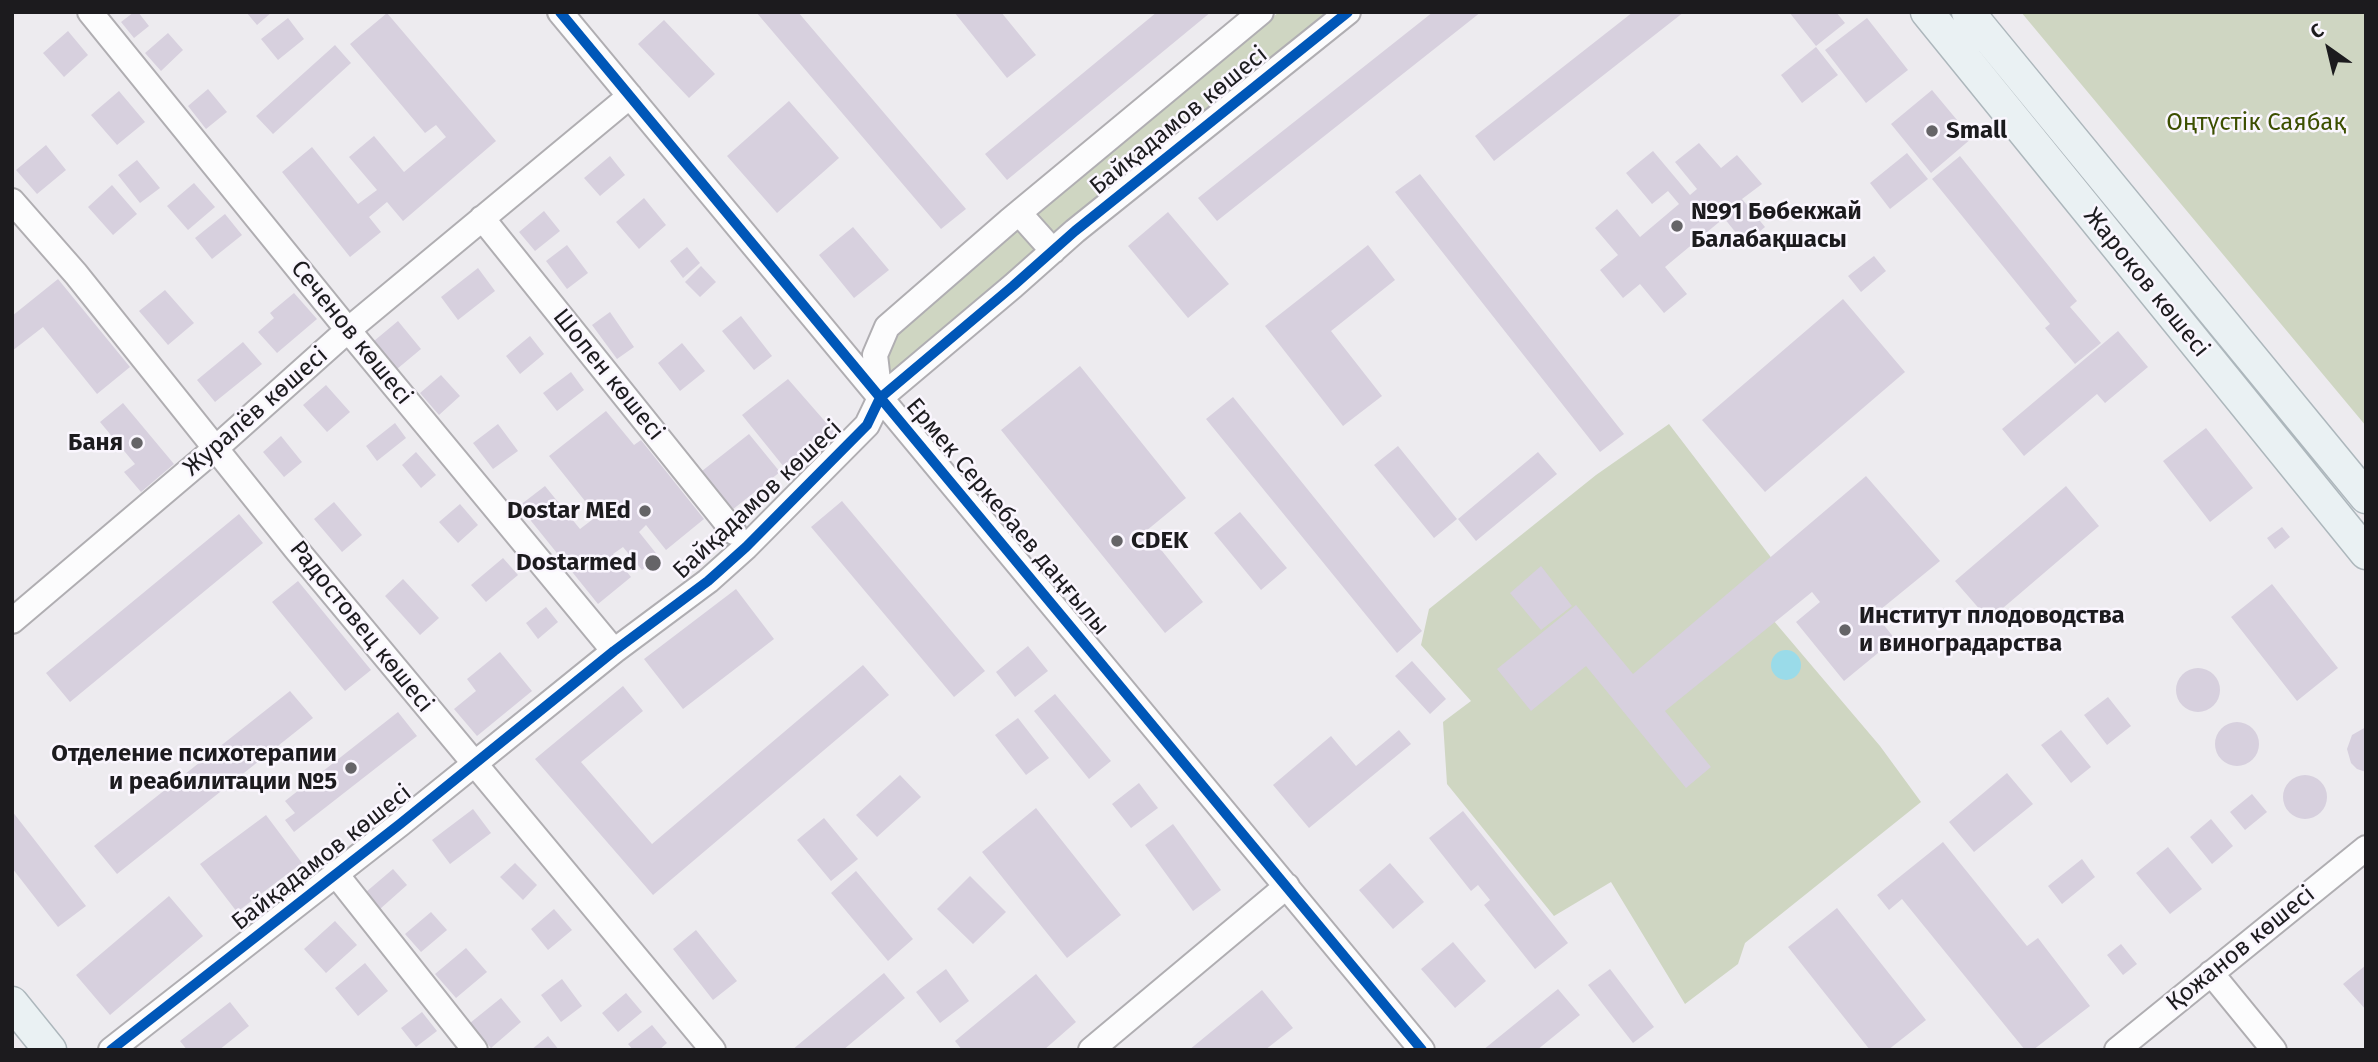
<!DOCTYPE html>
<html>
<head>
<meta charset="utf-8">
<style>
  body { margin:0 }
  #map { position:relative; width:2378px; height:1062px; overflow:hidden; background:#edebef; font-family:"Fira Sans",sans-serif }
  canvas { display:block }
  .frame { position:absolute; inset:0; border:14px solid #1c1b1e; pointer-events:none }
  .north { position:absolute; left:2294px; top:14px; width:70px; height:70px; -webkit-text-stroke:5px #faf6fe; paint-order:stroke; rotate:326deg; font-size:19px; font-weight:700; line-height:28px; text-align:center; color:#1c1b1e }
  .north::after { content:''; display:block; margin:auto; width:24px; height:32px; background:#1c1b1e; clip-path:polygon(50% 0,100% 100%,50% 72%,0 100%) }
</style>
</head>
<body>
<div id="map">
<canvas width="2378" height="1062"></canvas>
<div class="frame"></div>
<div class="north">С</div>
</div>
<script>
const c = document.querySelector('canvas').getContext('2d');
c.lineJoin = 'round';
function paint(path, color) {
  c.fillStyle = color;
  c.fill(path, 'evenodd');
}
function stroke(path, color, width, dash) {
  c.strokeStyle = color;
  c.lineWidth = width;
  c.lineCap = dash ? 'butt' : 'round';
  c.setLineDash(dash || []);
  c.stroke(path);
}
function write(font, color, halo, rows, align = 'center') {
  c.font = font + ' "Fira Sans",sans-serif';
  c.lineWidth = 5;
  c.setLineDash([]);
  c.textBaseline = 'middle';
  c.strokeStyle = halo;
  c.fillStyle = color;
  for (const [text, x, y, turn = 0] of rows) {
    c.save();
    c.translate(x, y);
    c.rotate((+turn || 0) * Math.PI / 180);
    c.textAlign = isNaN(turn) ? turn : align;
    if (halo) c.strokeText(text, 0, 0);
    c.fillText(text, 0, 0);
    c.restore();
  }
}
const green = new Path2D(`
  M1279,12H1339L883,388V341Z
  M2021,12H2366V426Z
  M1669,424L1773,560L1745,587L1880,746L1921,802L1745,943L1738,964L1685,1004L1611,882L1554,916L1447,784L1443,722L1471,701L1421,645L1429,609L1596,475Z`);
const water = new Path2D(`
  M1771 665a15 15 0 1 1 30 0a15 15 0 1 1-30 0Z`);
const building = new Path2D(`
  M134,12H138L149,26L134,38L121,22Z
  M246,12H272L257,25Z
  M756,12H798L966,209L941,229Z
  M954,12H1001L1036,55L1007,78Z
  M1157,12H1211L1007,180L985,154Z
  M1433,12H1481L1217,221L1198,198Z
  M1633,12H1684L1494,161L1475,136Z
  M1789,12H1836L1845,23L1816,46Z
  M387,13L496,141L403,221L387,202L369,217L381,232L350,257L282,172L312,147L358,204L377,190L349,157L374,136L404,172L446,137L436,125L425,133L350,44Z
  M288,18L304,39L278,60L261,39Z
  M1867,18L1908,70L1866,103L1825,50Z
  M664,20L715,74L689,98L638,44Z
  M68,31L88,55L64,77L43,53Z
  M168,33L183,50L161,71L145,53Z
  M335,45L351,63L273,134L256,116Z
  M1816,47L1838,75L1802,103L1781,75Z
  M208,89L227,112L206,129L188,106Z
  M1932,90L1972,138L1931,173L1891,124Z
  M119,91L145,122L117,145L91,115Z
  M789,101L839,158L777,213L727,156Z
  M1699,143L1721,168L1737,155L1762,184L1742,199L1765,227L1745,244L1724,218L1665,267L1687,294L1664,313L1640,284L1623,298L1600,270L1618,255L1595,228L1617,209L1640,237L1679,204L1668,191L1652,204L1626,173L1653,151L1690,195L1697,189L1675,162Z
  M46,145L66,170L37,194L16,170Z
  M1907,153L1928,179L1890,209L1870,183Z
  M610,156L625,175L600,196L584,178Z
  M1960,156L2077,301L2070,307L2101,343L2075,364L2045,328L2050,324L1932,179Z
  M137,160L160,188L140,203L118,175Z
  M1420,174L1624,434L1600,452L1395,192Z
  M194,183L215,207L188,230L167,206Z
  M112,185L137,214L113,235L88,207Z
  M644,198L666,225L639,249L616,222Z
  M544,211L560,231L535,251L519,232Z
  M1168,212L1229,284L1188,318L1128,246Z
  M225,214L242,235L212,259L195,238Z
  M853,227L889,270L854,298L819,255Z
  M567,245L588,273L567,289L546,261Z
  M1368,245L1395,280L1331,331L1382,396L1343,426L1265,326Z
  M687,247L700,263L683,278L670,261Z
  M1874,256L1886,271L1861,292L1848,276Z
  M701,266L716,282L700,297L685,282Z
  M478,268L495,291L458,320L441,297Z
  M58,279L130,367L97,394L43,327L12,351V316Z
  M165,290L194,323L168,345L139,311Z
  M294,293L317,319L277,353L258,332L274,318L270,313Z
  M1843,299L1905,372L1765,492L1702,420Z
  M610,312L634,347L617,359L592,325Z
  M741,316L772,356L754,370L722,331Z
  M398,321L421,349L397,369L374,341Z
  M2118,331L2148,367L2105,403L2097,394L2024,456L2002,429Z
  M530,336L544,354L520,374L506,356Z
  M243,342L262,364L215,402L197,380Z
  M682,343L705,371L680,391L658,363Z
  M1080,366L1186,498L1146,531L1203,602L1165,633L1001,430Z
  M571,372L584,390L557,411L543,393Z
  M441,375L460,396L439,415L420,393Z
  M788,379L836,434L788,472L742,415Z
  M326,385L350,412L327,432L303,405Z
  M1233,397L1422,631L1397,653L1206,419Z
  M123,403L174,464L141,492L124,472L135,464L100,422Z
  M606,411L634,445L641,440L704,519L666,550L646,525L639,532L659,557L642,570L623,547L613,554L631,577L598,604L519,506L545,486L580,529L597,516L549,456Z
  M395,423L406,438L377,461L366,446Z
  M498,424L518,451L493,469L473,443Z
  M2206,428L2253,488L2210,522L2163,461Z
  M749,434L780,472L732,510L702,471Z
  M281,436L302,462L284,477L263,452Z
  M1398,446L1457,519L1434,538L1374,465Z
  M416,452L436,475L421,488L402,465Z
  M1538,452L1557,474L1476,541L1458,519Z
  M1866,476L1940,561L1875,614L1895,639L1844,681L1796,622L1820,602L1812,592L1665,711L1711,767L1686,788L1586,666L1531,711L1497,669L1576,605L1633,674Z
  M2066,486L2099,526L1989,620L1955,581Z
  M842,501L985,671L954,697L811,527Z
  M334,502L362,535L342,552L314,519Z
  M460,504L478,525L458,543L439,522Z
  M1240,512L1287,568L1261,590L1214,533Z
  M239,514L263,543L70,702L46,673Z
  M2282,527L2290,537L2275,549L2267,538Z
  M503,558L518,575L486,602L471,585Z
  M1541,566L1572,606L1541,630L1510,593Z
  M403,579L439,618L420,635L385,596Z
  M298,581L371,670L345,691L272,602Z
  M2272,584L2338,668L2297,701L2231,617Z
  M736,589L774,639L683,709L644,659Z
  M546,607L558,622L538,639L526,623Z
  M1028,646L1048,671L1015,697L996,672Z
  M500,652L532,691L477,736L454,709L476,691L467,679Z
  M1412,661L1446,699L1430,714L1395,676Z
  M863,665L889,695L653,895L535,759L623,686L643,711L581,762L652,844Z
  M2176 690a22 22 0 1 1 44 0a22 22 0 1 1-44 0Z
  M290,691L313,718L117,874L94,846Z
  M1055,694L1111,761L1089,779L1034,711Z
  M2108,697L2131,726L2107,745L2084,715Z
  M398,712L417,736L294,832L285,820L295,813L285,801Z
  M1018,718L1049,758L1026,775L995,735Z
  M2215 744a22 22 0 1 1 44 0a22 22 0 1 1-44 0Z
  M2366,727V772L2357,769L2351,763L2347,749L2352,735Z
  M1399,730L1411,744L1309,828L1273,785L1331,736L1356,766Z
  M2061,730L2091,767L2071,783L2041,745Z
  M2007,773L2033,804L1974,852L1949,822Z
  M2283 797a22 22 0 1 1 44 0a22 22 0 1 1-44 0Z
  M900,775L921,797L877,837L856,815Z
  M1139,783L1158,808L1131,828L1112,804Z
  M2252,794L2267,812L2245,830L2230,812Z
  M1036,808L1121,915L1067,958L982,852Z
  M473,809L491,833L450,864L432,840Z
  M12,811L86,906L58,927L12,868Z
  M1463,811L1568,943L1535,969L1484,905L1490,900L1478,885L1471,891L1429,838Z
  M266,815L302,863L237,912L200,864Z
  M824,818L858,859L831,881L797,840Z
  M2211,819L2233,846L2212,864L2190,837Z
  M1173,824L1221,890L1193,911L1145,845Z
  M1943,842L2027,946L2038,938L2090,1006L2033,1050H2025L1902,899L1889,910L1877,895Z
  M2168,847L2202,889L2170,914L2136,873Z
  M2082,859L2095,877L2062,904L2048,886Z
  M515,863L537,885L523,900L500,877Z
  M1390,863L1424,902L1393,929L1359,890Z
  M393,869L407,885L380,909L366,892Z
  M856,871L913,939L888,961L831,893Z
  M970,876L1006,912L973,944L937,909Z
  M169,896L203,936L110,1015L76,975Z
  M1837,908L1926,1020L1888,1050H1870L1788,947Z
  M554,909L572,930L548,950L531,929Z
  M431,912L447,930L421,952L405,934Z
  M335,921L357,945L326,973L304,949Z
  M696,930L737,981L713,1000L673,949Z
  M1453,942L1486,981L1455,1008L1421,969Z
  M2121,944L2137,964L2123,975L2107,955Z
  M466,948L487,972L456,998L435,974Z
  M365,963L388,991L358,1016L335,988Z
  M2366,965V1010L2343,984Z
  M946,969L969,1001L940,1023L916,992Z
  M1610,969L1654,1027L1633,1043L1588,985Z
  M884,973L905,998L843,1050H792Z
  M1036,974L1076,1022L1044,1050H962L955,1041Z
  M562,979L582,1006L561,1022L541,995Z
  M1558,989L1580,1015L1537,1050H1483Z
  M1262,990L1293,1028L1265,1050H1189Z
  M626,993L642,1012L618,1032L602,1013Z
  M501,998L521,1022L491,1048L470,1023Z
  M230,1002L249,1026L219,1050H187L180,1041Z
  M422,1012L437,1031L416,1047L401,1028Z
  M652,1025L667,1043L659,1050H633L628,1044Z
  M548,1036L559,1050H531Z`);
const minor = new Path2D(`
  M90,12L348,330L614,651
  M560,12L1422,1050
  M12,201L76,274L296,549L713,1050
  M1019,213L1053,251
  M482,218L734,532
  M880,398L875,355L887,327L1009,221L1261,12
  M12,621L216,448L348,330L630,96
  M335,873L475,1050
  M2211,973L2274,1050
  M111,1050L400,824L614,651L708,581L746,547L867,425L880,398L1013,286L1075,231L1348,12
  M1091,1050L1287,886
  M2117,1050L2366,848`);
const major = new Path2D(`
  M1927,12L2366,553
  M1968,12L2366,497
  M12,1003L50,1050`);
const cycleway = new Path2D(`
  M560,12L1422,1050
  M111,1050L400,824L614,651L708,581L746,547L867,425L880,398L1013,286L1075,231L1348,12`);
const markers = [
  [1932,131,7,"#656467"],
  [1677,226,7,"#656467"],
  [137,443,7,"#656467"],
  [645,511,7,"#656467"],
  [1117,541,7,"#656467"],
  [653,563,9,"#656467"],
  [1845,630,7,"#656467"],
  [351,768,7,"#656467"]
];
const streetNames = [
  ["Байқадамов көшесі",1179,121,-39],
  ["Жароков көшесі",2146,283,51],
  ["Сеченов көшесі",351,333,51],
  ["Шопен көшесі",608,375,51],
  ["Журалёв көшесі",256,412,-41],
  ["Байқадамов көшесі",758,500,-43],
  ["Ермек Серкебаев даңғылы",1007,517,50],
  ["Радостовец көшесі",361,627,51],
  ["Байқадамов көшесі",322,858,-38],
  ["Қожанов көшесі",2241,949,-39]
];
const parkNames = [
  ["Оңтүстік Саябақ",2256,123]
];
const poiNames = [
  ["Small",1946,131],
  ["№91 Бөбекжай",1691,212],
  ["Балабақшасы",1691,240],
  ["Баня",123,443,"right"],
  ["Dostar MEd",631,511,"right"],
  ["CDEK",1131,541],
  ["Dostarmed",637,563,"right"],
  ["Институт плодоводства",1859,616],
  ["и виноградарства",1859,644],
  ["Отделение психотерапии",337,754,"right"],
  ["и реабилитации №5",337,782,"right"]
];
paint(green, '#cfd6c2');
paint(water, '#9adbe9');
paint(building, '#d7d0de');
stroke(minor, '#b0aeb2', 28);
stroke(major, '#adb7bc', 35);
stroke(minor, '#fcfcfd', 24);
stroke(major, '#eaf1f3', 32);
stroke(cycleway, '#0057b8', 10);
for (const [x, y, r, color] of markers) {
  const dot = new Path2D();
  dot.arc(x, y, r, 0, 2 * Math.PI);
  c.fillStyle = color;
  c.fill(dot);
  stroke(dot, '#faf6fe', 2.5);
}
write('24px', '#1c1b1e', '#faf6fe', streetNames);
write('24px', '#3c4f00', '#faf6fe', parkNames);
write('bold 24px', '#1c1b1e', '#faf6fe', poiNames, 'left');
</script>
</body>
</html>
